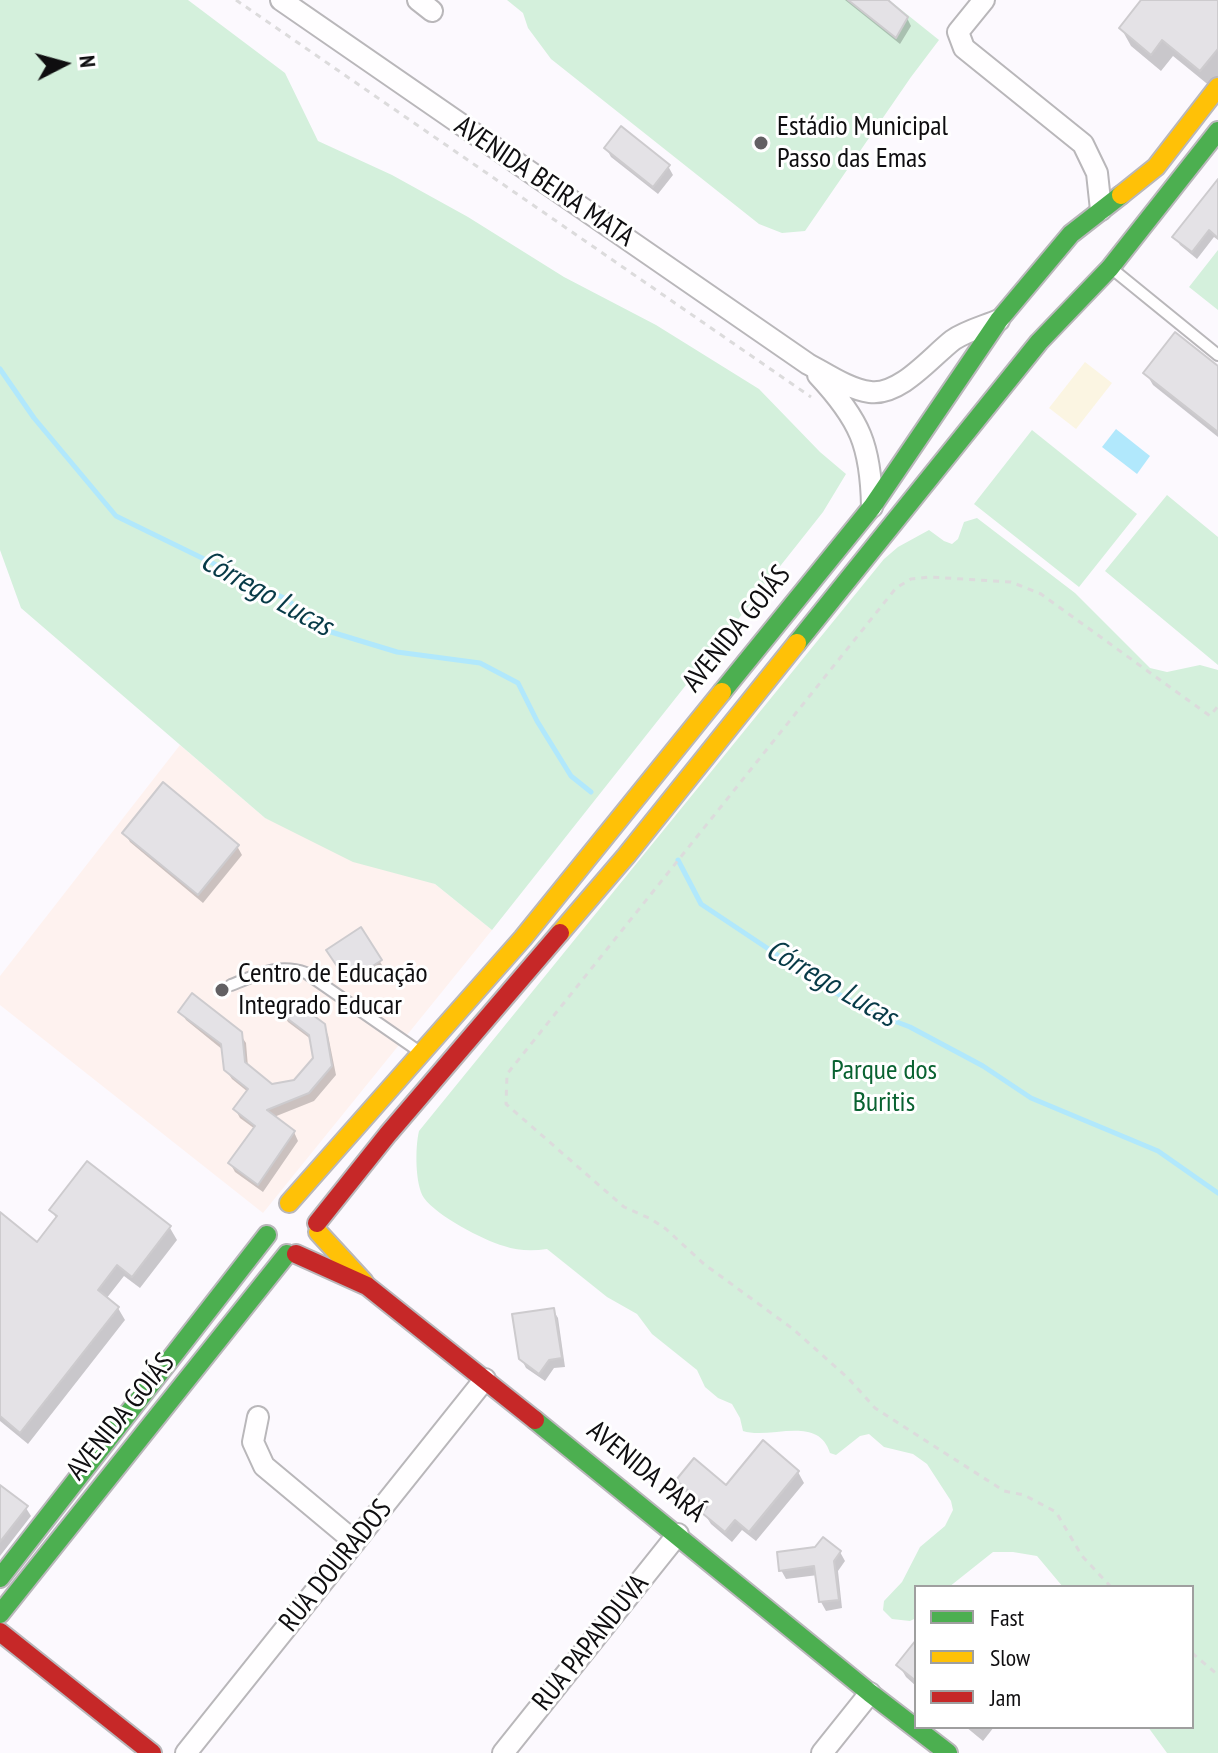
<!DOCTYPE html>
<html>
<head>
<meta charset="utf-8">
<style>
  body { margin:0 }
  #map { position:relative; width:1218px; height:1753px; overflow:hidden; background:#fcf9fe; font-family:"PT Sans Narrow",sans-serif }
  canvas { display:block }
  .legend { position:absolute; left:914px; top:1585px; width:280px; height:144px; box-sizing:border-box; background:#fff; border:2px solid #9f9f9f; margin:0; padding:10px 14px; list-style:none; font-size:24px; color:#0f0e10 }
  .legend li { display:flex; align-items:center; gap:16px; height:40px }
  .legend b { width:40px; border:2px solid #9f9f9f }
  .north { position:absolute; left:24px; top:24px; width:80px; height:80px; -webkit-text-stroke:6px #fff; paint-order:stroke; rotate:84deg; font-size:22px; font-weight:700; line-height:32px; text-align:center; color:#0f0e10 }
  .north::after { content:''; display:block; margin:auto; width:28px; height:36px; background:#0f0e10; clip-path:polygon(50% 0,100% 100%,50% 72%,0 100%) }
</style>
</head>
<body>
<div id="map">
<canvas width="1218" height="1753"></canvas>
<ul class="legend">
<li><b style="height:10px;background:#4caf50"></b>Fast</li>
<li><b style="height:10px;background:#ffc107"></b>Slow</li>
<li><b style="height:10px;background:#c62828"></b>Jam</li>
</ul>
<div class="north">N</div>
</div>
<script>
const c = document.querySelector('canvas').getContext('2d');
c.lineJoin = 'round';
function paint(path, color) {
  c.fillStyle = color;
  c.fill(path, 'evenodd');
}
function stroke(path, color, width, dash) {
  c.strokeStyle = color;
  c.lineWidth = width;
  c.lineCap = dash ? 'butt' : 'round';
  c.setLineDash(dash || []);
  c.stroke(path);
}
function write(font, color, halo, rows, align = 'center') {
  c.font = font + ' "PT Sans Narrow",sans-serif';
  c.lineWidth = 6;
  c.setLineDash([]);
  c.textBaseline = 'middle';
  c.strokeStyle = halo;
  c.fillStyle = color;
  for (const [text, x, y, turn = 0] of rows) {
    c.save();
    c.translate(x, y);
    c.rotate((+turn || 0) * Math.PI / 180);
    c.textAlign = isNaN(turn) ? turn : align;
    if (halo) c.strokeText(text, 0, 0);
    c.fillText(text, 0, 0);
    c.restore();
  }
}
const education = new Path2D(`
  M180,745L265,818L435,884L492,930L263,1213L0,1005V976Z`);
const green = new Path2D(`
  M0,0H188L285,73L318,141L392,175L468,217L564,277L656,325L759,389L820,452L846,474L823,512L492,930L435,884L353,862L265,818L21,608L0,550Z
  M507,0H889L939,40L911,77L805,231L782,233L759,224L551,59L528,28L523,13Z
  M1218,250V310L1189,287Z
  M1032,430L1137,514L1079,587L974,504Z
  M1167,495L1218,537V665L1105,571Z
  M977,518L1075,593L1150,668L1167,672L1200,665L1218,670V1753H1167L1148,1727H1192V1587H1063L1037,1556L1013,1552H993L949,1587H916V1618L910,1621L892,1619L883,1610L884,1601L902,1582L920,1547L945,1526L953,1510L951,1501L927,1464L913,1454L884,1447L869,1434L860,1436L836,1455L830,1453C818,1414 770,1440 743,1431L740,1418L732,1404L718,1398L705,1387L697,1370L652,1334L637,1314L607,1297L547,1249C533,1251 518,1251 504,1246C483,1240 437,1216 424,1198C415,1185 415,1147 419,1131L884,559L898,547L929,530L944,541L952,544L958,539L964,522Z`);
const sand = new Path2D(`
  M1085,362L1112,383L1076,429L1049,408Z`);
const water = new Path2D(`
  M1116,429L1150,456L1137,474L1102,447Z`);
const shadow = new Path2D(`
  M845,0H885L907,18L911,26L900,44Z
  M1144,0H1218V78L1211,87L1173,56L1161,71L1131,46L1121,28Z
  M606,148L668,166L673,175L658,194L611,157Z
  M1218,183V240L1214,237L1197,259L1180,245L1175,237Z
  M1218,369V437L1153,385L1146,373Z
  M125,833L237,846L242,855L203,903L130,842Z
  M361,930L385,970L363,984L359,977L349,983L329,950Z
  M181,1012L240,1034L246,1043L248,1067L271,1087L295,1082L315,1059L312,1040L288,1022L283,1013L323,1025L328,1035L336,1075L314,1101L274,1117L294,1132L298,1141L263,1192L235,1172L230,1163L255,1129L240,1118L235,1109L248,1092L232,1079L226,1070L223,1050L186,1020Z
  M87,1163L170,1228L177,1240L140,1288L124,1276L106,1299L118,1308L125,1320L28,1444L0,1421V1214L38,1244L57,1219L51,1210Z
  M553,1310L558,1318L565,1367L554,1368L545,1381L526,1368L521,1358Z
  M798,1472L804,1483L756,1541L742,1530L732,1542L711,1524L704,1513L707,1510L684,1491L678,1481L726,1488Z
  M0,1487L26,1508L31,1516L0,1556Z
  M840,1552L845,1561L838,1571L842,1608L826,1611L821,1602L818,1575L786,1579L781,1570Z
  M916,1644V1686L906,1677L899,1665Z
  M966,1727H994L983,1741Z`);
const stream = new Path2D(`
  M0,369L34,418L116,516L288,600L318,628L397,652L480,663L518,683L537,721L571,776L591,792
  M678,860L701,904L824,986L868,1011L910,1027L983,1066L1031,1098L1158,1151L1218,1193`);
const building = new Path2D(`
  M848,0H888L908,17L896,38Z
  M1141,0H1218V49L1200,71L1162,40L1151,55L1119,28Z
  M621,126L670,165L653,187L604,148Z
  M1218,179V238L1209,230L1192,252L1172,237Z
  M1175,332L1218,366V432L1143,373Z
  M163,782L239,845L198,895L122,833Z
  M361,927L382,960L357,976L352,969L343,975L326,950Z
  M192,993L242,1032L245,1062L272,1084L294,1080L313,1058L309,1035L280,1013L291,999L325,1024L332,1066L309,1093L267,1110L295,1131L258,1185L228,1163L255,1126L233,1109L248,1089L224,1070L221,1044L178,1012Z
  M87,1161L171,1226L132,1277L117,1265L98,1290L119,1307L20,1433L0,1416V1212L37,1242L57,1216L49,1210Z
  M554,1308L562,1358L549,1360L539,1374L519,1359L512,1314Z
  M763,1440L799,1471L749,1532L735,1520L725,1532L702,1513L707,1507L676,1480L694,1458L726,1485Z
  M0,1485L28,1506L0,1542Z
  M823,1537L841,1551L834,1561L839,1600L819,1602L814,1566L779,1571L777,1552L815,1547Z
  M916,1640V1681L896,1665Z`);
const path = new Path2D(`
  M236,0L811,397
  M1111,1587L1082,1556L1056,1512L1024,1495L1004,1491L875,1408L848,1378L793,1329L704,1264L666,1229L651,1219L624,1207L506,1104L507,1074L896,588L911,579L930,577L1011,582L1041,594L1210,716L1218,706
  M1192,1653L1218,1675`);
const lane = new Path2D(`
  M1111,268L1218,355
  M231,985C257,975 278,963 306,973L420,1052`);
const street = new Path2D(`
  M281,0L808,364C827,374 848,389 870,392C900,396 931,357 953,340C966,331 985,326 999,320
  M418,0L432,11
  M984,0L958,32L964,48L1083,144L1097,173L1101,210
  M818,375C860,420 871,446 872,507
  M258,1417L253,1442L264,1466L355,1542
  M186,1753L485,1379
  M503,1753L678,1534
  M822,1753L870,1693`);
const fast = new Path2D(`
  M797,643L1039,342L1110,268L1218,131
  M722,692L872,507L999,320L1071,234L1121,195
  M535,1420L870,1693L948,1753
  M0,1578L267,1235
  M0,1614L287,1254`);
const slow = new Path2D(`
  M1121,195L1156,167L1218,87
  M560,933L626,856L797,643
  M289,1203L523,938L722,692
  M318,1232L364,1282`);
const jam = new Path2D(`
  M317,1223L388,1134L560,933
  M296,1254L367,1286L535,1420
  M0,1632L152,1753`);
const markers = [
  [761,143,8,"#626063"],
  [222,990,8,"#626063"]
];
const poiNames = [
  ["Estádio Municipal",777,127],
  ["Passo das Emas",777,159],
  ["Centro de Educação",238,974],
  ["Integrado Educar",238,1006]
];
const streetNames = [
  ["AVENIDA BEIRA MATA",544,182,34],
  ["AVENIDA GOIÁS",737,629,-51],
  ["AVENIDA GOIÁS",121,1417,-51],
  ["AVENIDA PARÁ",646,1472,39],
  ["RUA DOURADOS",336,1566,-51],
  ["RUA PAPANDUVA",591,1643,-51]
];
const parkNames = [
  ["Parque dos",884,1071],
  ["Buritis",884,1103]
];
const waterNames = [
  ["Córrego Lucas",266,594,29],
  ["Córrego Lucas",831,984,30]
];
paint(education, '#fef2ef');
paint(green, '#d4f0dc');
paint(sand, '#fbf5e2');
paint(water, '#b1e8fc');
paint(shadow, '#0003');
stroke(stream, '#b1e8fc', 5);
paint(building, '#e4e2e6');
stroke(building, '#cdcbce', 2);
stroke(lane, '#b9b7ba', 14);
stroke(street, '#b9b7ba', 24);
stroke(fast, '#b9b7ba', 22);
stroke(slow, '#b9b7ba', 22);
stroke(jam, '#b9b7ba', 22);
stroke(path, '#dcdbdc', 3, [6, 6]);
stroke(lane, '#fffeff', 10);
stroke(street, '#fffeff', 20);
stroke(fast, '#4caf50', 18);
stroke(slow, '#ffc107', 18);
stroke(jam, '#c62828', 18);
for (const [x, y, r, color] of markers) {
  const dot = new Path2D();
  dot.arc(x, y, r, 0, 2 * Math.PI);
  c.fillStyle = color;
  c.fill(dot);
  stroke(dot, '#fff', 3);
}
write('28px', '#0f0e10', '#fff', poiNames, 'left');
write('28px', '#0f0e10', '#fff', streetNames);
write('28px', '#096231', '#fff', parkNames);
write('italic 30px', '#073a47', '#fff', waterNames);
</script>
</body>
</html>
